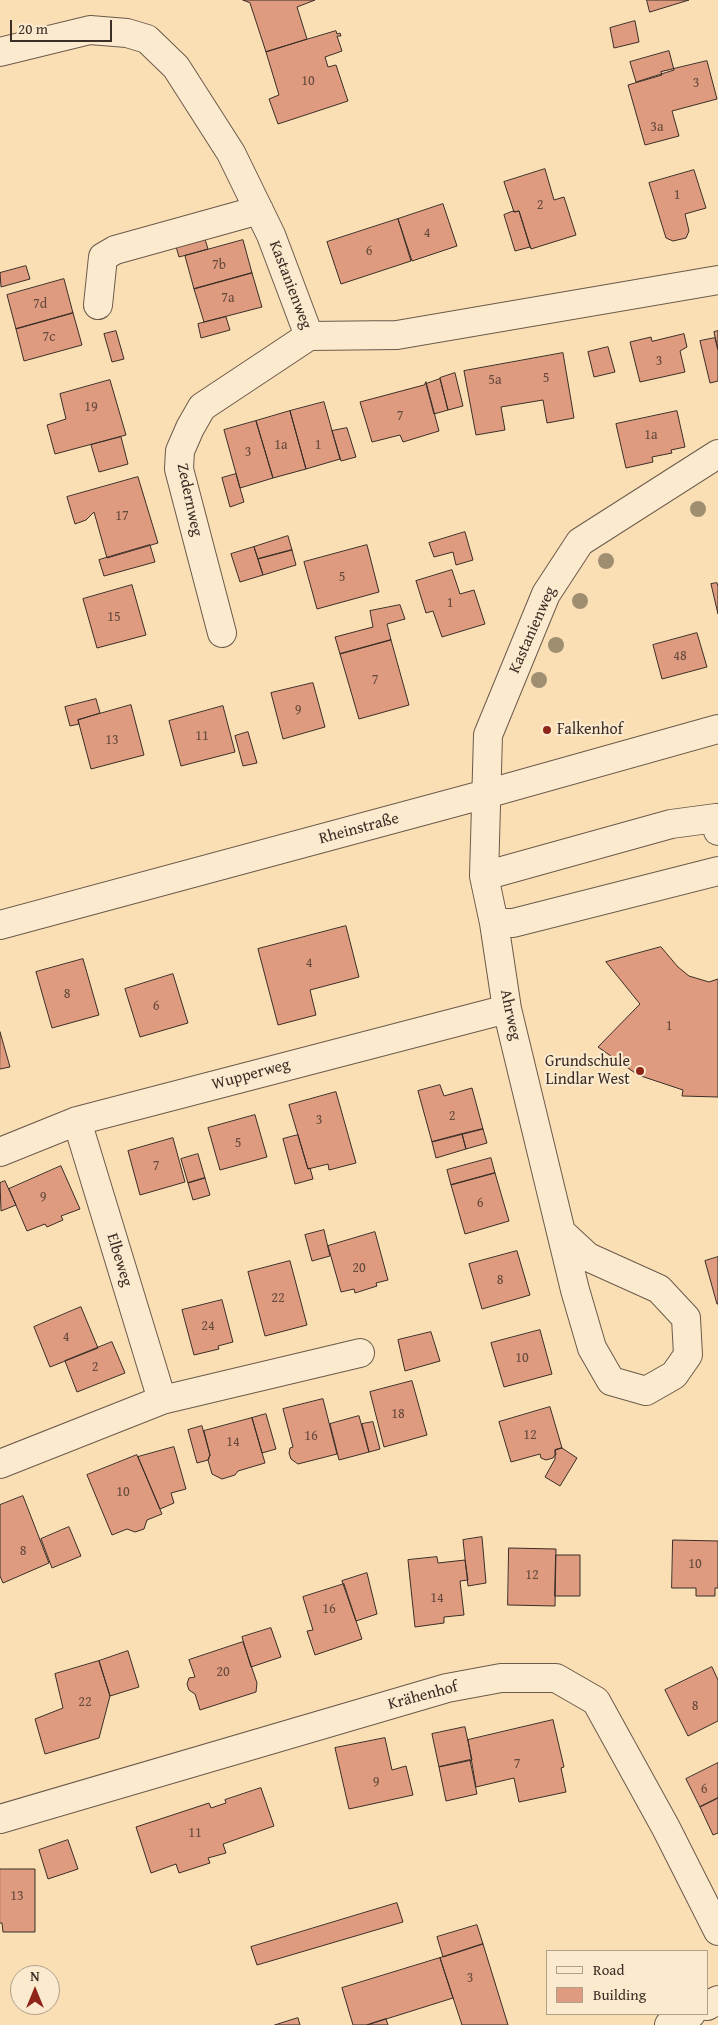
<!DOCTYPE html>
<html>
<head>
<meta charset="utf-8">
<style>
  body { margin:0 }
  #map { position:relative; width:718px; height:2025px; overflow:hidden; background:#fadfb5; font-family:"Gentium Book Plus",serif }
  canvas { display:block }
  .legend { position:absolute; left:546px; top:1950px; width:162px; height:65px; box-sizing:border-box; background:#fceacf; border:1px solid #af9f8b; margin:0; padding:6px 9px; list-style:none; font-size:15px; color:#3b2e26 }
  .legend li { display:flex; align-items:center; gap:10px; height:25px }
  .legend b { width:25px; border:1px solid #af9f8b }
  .north { position:absolute; left:10px; top:1965px; width:50px; height:50px; box-sizing:border-box; background:#fceacf; border:1px solid #af9f8b; border-radius:50%; rotate:0deg; font-size:14px; font-weight:700; line-height:20px; text-align:center; color:#3b2e26 }
  .north::after { content:''; display:block; margin:auto; width:18px; height:22px; background:#8f2418; clip-path:polygon(50% 0,100% 100%,50% 72%,0 100%) }
  .scale { position:absolute; left:10px; top:20px; width:102px; height:22px; box-sizing:border-box; border:2px solid #3b2e26; border-top:0; padding-left:6px; font-size:15px; line-height:18px; white-space:nowrap; color:#3b2e26; -webkit-text-stroke:4px #fceacf; paint-order:stroke }
</style>
</head>
<body>
<div id="map">
<canvas width="718" height="2025"></canvas>
<ul class="legend">
<li><b style="height:6px;background:#fceacf"></b>Road</li>
<li><b style="height:14px;background:#de9b7f"></b>Building</li>
</ul>
<div class="north">N</div>
<div class="scale">20 m</div>
</div>
<script>
const c = document.querySelector('canvas').getContext('2d');
c.lineJoin = 'round';
function paint(path, color) {
  c.fillStyle = color;
  c.fill(path, 'evenodd');
}
function stroke(path, color, width, dash) {
  c.strokeStyle = color;
  c.lineWidth = width;
  c.lineCap = dash ? 'butt' : 'round';
  c.setLineDash(dash || []);
  c.stroke(path);
}
function write(font, color, halo, rows, align = 'center') {
  c.font = font + ' "Gentium Book Plus",serif';
  c.lineWidth = 4;
  c.setLineDash([]);
  c.textBaseline = 'middle';
  c.strokeStyle = halo;
  c.fillStyle = color;
  for (const [text, x, y, turn = 0] of rows) {
    c.save();
    c.translate(x, y);
    c.rotate((+turn || 0) * Math.PI / 180);
    c.textAlign = isNaN(turn) ? turn : align;
    if (halo) c.strokeText(text, 0, 0);
    c.fillText(text, 0, 0);
    c.restore();
  }
}
const building = new Path2D(`
  M243,0H315L297,7L307,39L266,52L250,3Z
  M647,0H689L650,12Z
  M635,21L639,42L614,48L610,28Z
  M336,31L337,34L340,33L341,36H337L342,51L325,57L328,67L336,65L348,101L278,124L269,99L279,95L266,52Z
  M669,51L674,70L636,82L630,62Z
  M707,61L717,99L672,111L679,136L645,145L628,85L662,75L661,72Z
  M545,169L554,200L564,197L576,235L531,249L519,211L514,212L504,182Z
  M694,170L706,208L685,214L689,231L686,238L673,241L666,238L649,183Z
  M443,204L457,246L412,261L398,219Z
  M514,211V212L519,211L530,247L515,251L504,215Z
  M398,219L411,261L341,284L327,242Z
  M204,236L208,249L179,257L175,243Z
  M243,240L252,273L194,289L185,256Z
  M26,266L30,279L1,287L0,273Z
  M252,273L262,307L204,322L194,289Z
  M64,279L73,313L16,329L7,295Z
  M73,313L82,345L24,361L16,329Z
  M226,317L230,330L201,338L198,324Z
  M116,331L124,359L112,362L104,334Z
  M718,331V350L714,332Z
  M684,334L687,347L680,351L685,372L640,382L630,342L651,337L652,341Z
  M715,338L718,350V381L710,383L700,341Z
  M608,347L615,372L594,377L588,352Z
  M563,353L574,418L547,423L543,400L501,407L505,430L476,435L464,371Z
  M455,373L463,406L448,410L440,378Z
  M440,379L448,410L434,414L426,384Z
  M110,380L126,435L55,454L47,425L66,419L60,394Z
  M426,382L439,431L403,442L400,435L372,442L360,402L424,385Z
  M324,402L340,459L306,469L290,411Z
  M290,411L306,469L273,478L256,421Z
  M677,411L685,447L671,450L672,453L652,457L653,462L626,468L616,424Z
  M256,421L273,478L240,488L224,430Z
  M347,428L356,457L341,461L332,431Z
  M121,437L128,464L99,472L91,445Z
  M236,474L244,502L230,507L222,478Z
  M138,477L158,543L107,558L94,512L86,520L75,524L67,497Z
  M465,532L473,560L456,565L453,552L434,557L429,543Z
  M288,536L292,550L258,559L254,547Z
  M150,545L155,562L104,576L99,560Z
  M367,545L379,592L317,609L304,562Z
  M254,547L263,575L240,582L231,554Z
  M292,550L296,565L263,575L258,559Z
  M452,570L460,594L474,590L485,624L442,637L433,611L426,613L416,581Z
  M717,583L718,586V614L711,584Z
  M132,585L146,635L97,648L83,599Z
  M400,605L405,619L387,624L391,640L340,654L335,637L373,627L370,611Z
  M697,633L707,667L662,679L653,645Z
  M391,640L409,705L359,719L340,654Z
  M313,683L325,727L283,739L271,693Z
  M96,699L100,713L78,720L79,724L70,726L65,707Z
  M131,705L144,755L91,769L78,720Z
  M223,706L235,752L181,766L169,721Z
  M248,732L257,763L243,766L235,736Z
  M346,926L359,977L310,990L316,1015L278,1025L258,949Z
  M661,947L678,967L689,976L709,982L718,979V1097L682,1096L683,1090L638,1075L598,1047L640,1004L606,962Z
  M83,959L99,1015L52,1028L36,972Z
  M173,974L188,1023L140,1037L125,989Z
  M0,1032L10,1067L0,1069Z
  M440,1085L444,1096L472,1088L483,1129L432,1142L418,1091Z
  M336,1092L356,1163L329,1170L328,1164L308,1169L289,1105Z
  M255,1115L267,1157L220,1170L208,1128Z
  M483,1129L487,1143L466,1149L462,1134Z
  M462,1134L466,1149L436,1158L432,1142Z
  M298,1135L308,1169L310,1168L313,1179L295,1184L283,1139Z
  M173,1138L185,1182L140,1195L128,1151Z
  M198,1154L205,1178L188,1183L181,1159Z
  M491,1158L495,1173L451,1185L447,1170Z
  M61,1166L80,1209L61,1216L63,1220L47,1227L45,1224L27,1231L9,1189Z
  M495,1173L509,1221L465,1234L451,1185Z
  M205,1178L210,1195L193,1200L188,1183Z
  M5,1181L16,1205L1,1211L0,1183Z
  M324,1230L330,1256L312,1261L305,1235Z
  M375,1232L388,1280L376,1283L377,1286L355,1293L354,1289L341,1292L328,1246Z
  M517,1251L530,1295L482,1309L469,1264Z
  M718,1257V1304H717L705,1261Z
  M290,1261L307,1325L265,1336L248,1272Z
  M222,1300L233,1342L218,1346L219,1349L194,1355L182,1310Z
  M81,1307L98,1348L50,1367L34,1327Z
  M540,1330L552,1374L504,1387L491,1343Z
  M431,1332L440,1361L405,1371L398,1340Z
  M112,1342L125,1373L77,1392L65,1361Z
  M412,1381L427,1435L384,1447L370,1392Z
  M323,1399L337,1454L298,1464L291,1459L289,1453L290,1448L293,1447L283,1409Z
  M550,1407L562,1448L555,1450L556,1454L553,1458L546,1460L541,1458L540,1454L511,1462L499,1422Z
  M266,1414L276,1449L262,1453L252,1418Z
  M359,1416L369,1452L339,1460L330,1424Z
  M252,1418L265,1463L238,1471L235,1475L222,1479L212,1474L208,1460L210,1455L204,1431Z
  M373,1422L380,1449L369,1452L362,1424Z
  M202,1426L210,1455L208,1460L197,1463L188,1430Z
  M174,1447L186,1489L171,1493L174,1503L160,1509L138,1457Z
  M562,1448L577,1458L560,1486L545,1477L555,1459V1450Z
  M137,1455L162,1514L147,1520L144,1529L135,1532L127,1529L112,1535L87,1475Z
  M23,1496L49,1563L3,1583L0,1576V1505Z
  M69,1527L81,1556L52,1568L41,1539Z
  M482,1537L486,1583L468,1586L463,1540Z
  M673,1540L718,1541V1588H715V1596H696V1588H672Z
  M509,1548L556,1549L555,1606L508,1605Z
  M556,1555H580V1596H555Z
  M437,1557L438,1563L465,1560L468,1580L460,1581L464,1615L444,1617V1623L415,1627L408,1560Z
  M367,1573L377,1614L356,1621L342,1581Z
  M344,1584L362,1639L315,1655L307,1631L313,1630L303,1597Z
  M271,1628L281,1657L251,1667L242,1637Z
  M243,1642L257,1683L256,1692L200,1710L195,1694L189,1690L187,1684L189,1678L195,1677L189,1660Z
  M128,1651L139,1687L110,1696L99,1661Z
  M99,1661L110,1696L99,1738L45,1754L35,1719L63,1708L55,1674Z
  M712,1667L718,1680V1721L688,1736L665,1690Z
  M553,1720L564,1767L561,1768L566,1792L519,1802L514,1778L476,1787L468,1740Z
  M465,1727L472,1760L439,1767L432,1734Z
  M385,1738L392,1770L406,1766L413,1795L349,1809L335,1748Z
  M470,1760L477,1794L446,1801L439,1767Z
  M718,1763V1798L700,1807L686,1779Z
  M261,1788L274,1826L223,1844L226,1853L208,1858L210,1863L179,1873L176,1864L151,1873L136,1827L209,1803L211,1808L226,1803L225,1800Z
  M718,1798V1833L713,1835L700,1807Z
  M68,1840L78,1869L48,1879L39,1850Z
  M0,1869H35V1932H3L2,1923H0Z
  M397,1903L403,1922L257,1965L251,1947Z
  M477,1925L483,1944L443,1957L437,1937Z
  M483,1944L508,2025H462L440,1958Z
  M440,1958L453,1998L367,2025H353L342,1988Z
  M298,2018L300,2025H275Z
  M386,2019L388,2025H367Z`);
const minor = new Path2D(`
  M0,52L90,30L127,33L147,39L176,67L231,153L271,235L309,336L397,335L718,280
  M98,305L103,257L115,250L259,210
  M222,633L179,469L180,451L190,428L202,407L309,336
  M484,876L671,824L716,818L718,831
  M494,923H513L718,871
  M0,925L486,794L718,729
  M77,1121L162,1400
  M0,1152L77,1121L507,1009
  M561,1232L588,1257L659,1289L686,1318L688,1355L674,1375L646,1391L611,1381L592,1348L575,1290L507,1009L494,923L484,876L488,735L546,594L580,542L718,454
  M0,1464L162,1400L360,1353
  M0,1819L447,1688L501,1678H556L596,1701L666,1828L718,1931
  M707,2006L718,2000
  M669,2025L691,2014`);
const trees = [
  [698,509],
  [606,561],
  [580,601],
  [556,645],
  [539,680]
];
const markers = [
  [547,730,5,"#8f2418"],
  [640,1071,5,"#8f2418"]
];
const numberNames = [
  ["10",308,81],
  ["3",696,83],
  ["3a",657,127],
  ["1",677,195],
  ["2",540,205],
  ["4",427,233],
  ["6",369,251],
  ["7b",219,265],
  ["7a",228,298],
  ["7d",40,304],
  ["7c",49,337],
  ["3",659,361],
  ["5",546,378],
  ["5a",495,380],
  ["19",91,407],
  ["7",400,416],
  ["1a",651,435],
  ["1a",281,445],
  ["1",318,445],
  ["3",248,452],
  ["17",122,516],
  ["5",342,577],
  ["1",450,603],
  ["15",114,617],
  ["48",680,656],
  ["7",375,680],
  ["9",298,710],
  ["11",202,736],
  ["13",112,740],
  ["4",309,963],
  ["8",67,994],
  ["6",156,1006],
  ["1",669,1026],
  ["2",452,1116],
  ["3",319,1120],
  ["5",238,1143],
  ["7",156,1166],
  ["9",43,1197],
  ["6",480,1203],
  ["20",359,1268],
  ["8",500,1280],
  ["22",278,1298],
  ["24",208,1326],
  ["4",66,1337],
  ["10",522,1358],
  ["2",95,1367],
  ["18",398,1414],
  ["12",530,1435],
  ["16",311,1436],
  ["14",233,1442],
  ["10",123,1492],
  ["8",23,1551],
  ["10",695,1564],
  ["12",532,1575],
  ["14",437,1598],
  ["16",329,1609],
  ["20",223,1672],
  ["22",85,1702],
  ["8",695,1706],
  ["7",517,1764],
  ["9",376,1782],
  ["6",704,1789],
  ["11",195,1833],
  ["13",17,1896],
  ["3",470,1978]
];
const streetNames = [
  ["Kastanienweg",290,285,69],
  ["Zedernweg",189,500,78],
  ["Kastanienweg",533,630,-66],
  ["Rheinstraße",359,829,-15],
  ["Ahrweg",510,1015,78],
  ["Wupperweg",251,1075,-15],
  ["Elbeweg",119,1260,73],
  ["Krähenhof",423,1696,-15]
];
const poiNames = [
  ["Falkenhof",557,730],
  ["Grundschule",630,1062,"right"],
  ["Lindlar West",630,1080,"right"]
];
paint(building, '#de9b7f');
stroke(building, '#3b2e26', 1);
stroke(minor, '#6b5a4a', 30);
stroke(minor, '#fceacf', 28);
c.fillStyle = '#a08e71';
for (const [x, y] of trees) {
  c.beginPath();
  c.arc(x, y, 8, 0, 2 * Math.PI);
  c.fill();
}
for (const [x, y, r, color] of markers) {
  const dot = new Path2D();
  dot.arc(x, y, r, 0, 2 * Math.PI);
  c.fillStyle = color;
  c.fill(dot);
  stroke(dot, '#fceacf', 2);
}
write('14px', '#64493c', null, numberNames);
write('16px', '#3b2e26', '#fceacf', streetNames);
write('16px', '#3b2e26', '#fceacf', poiNames, 'left');
</script>
</body>
</html>
